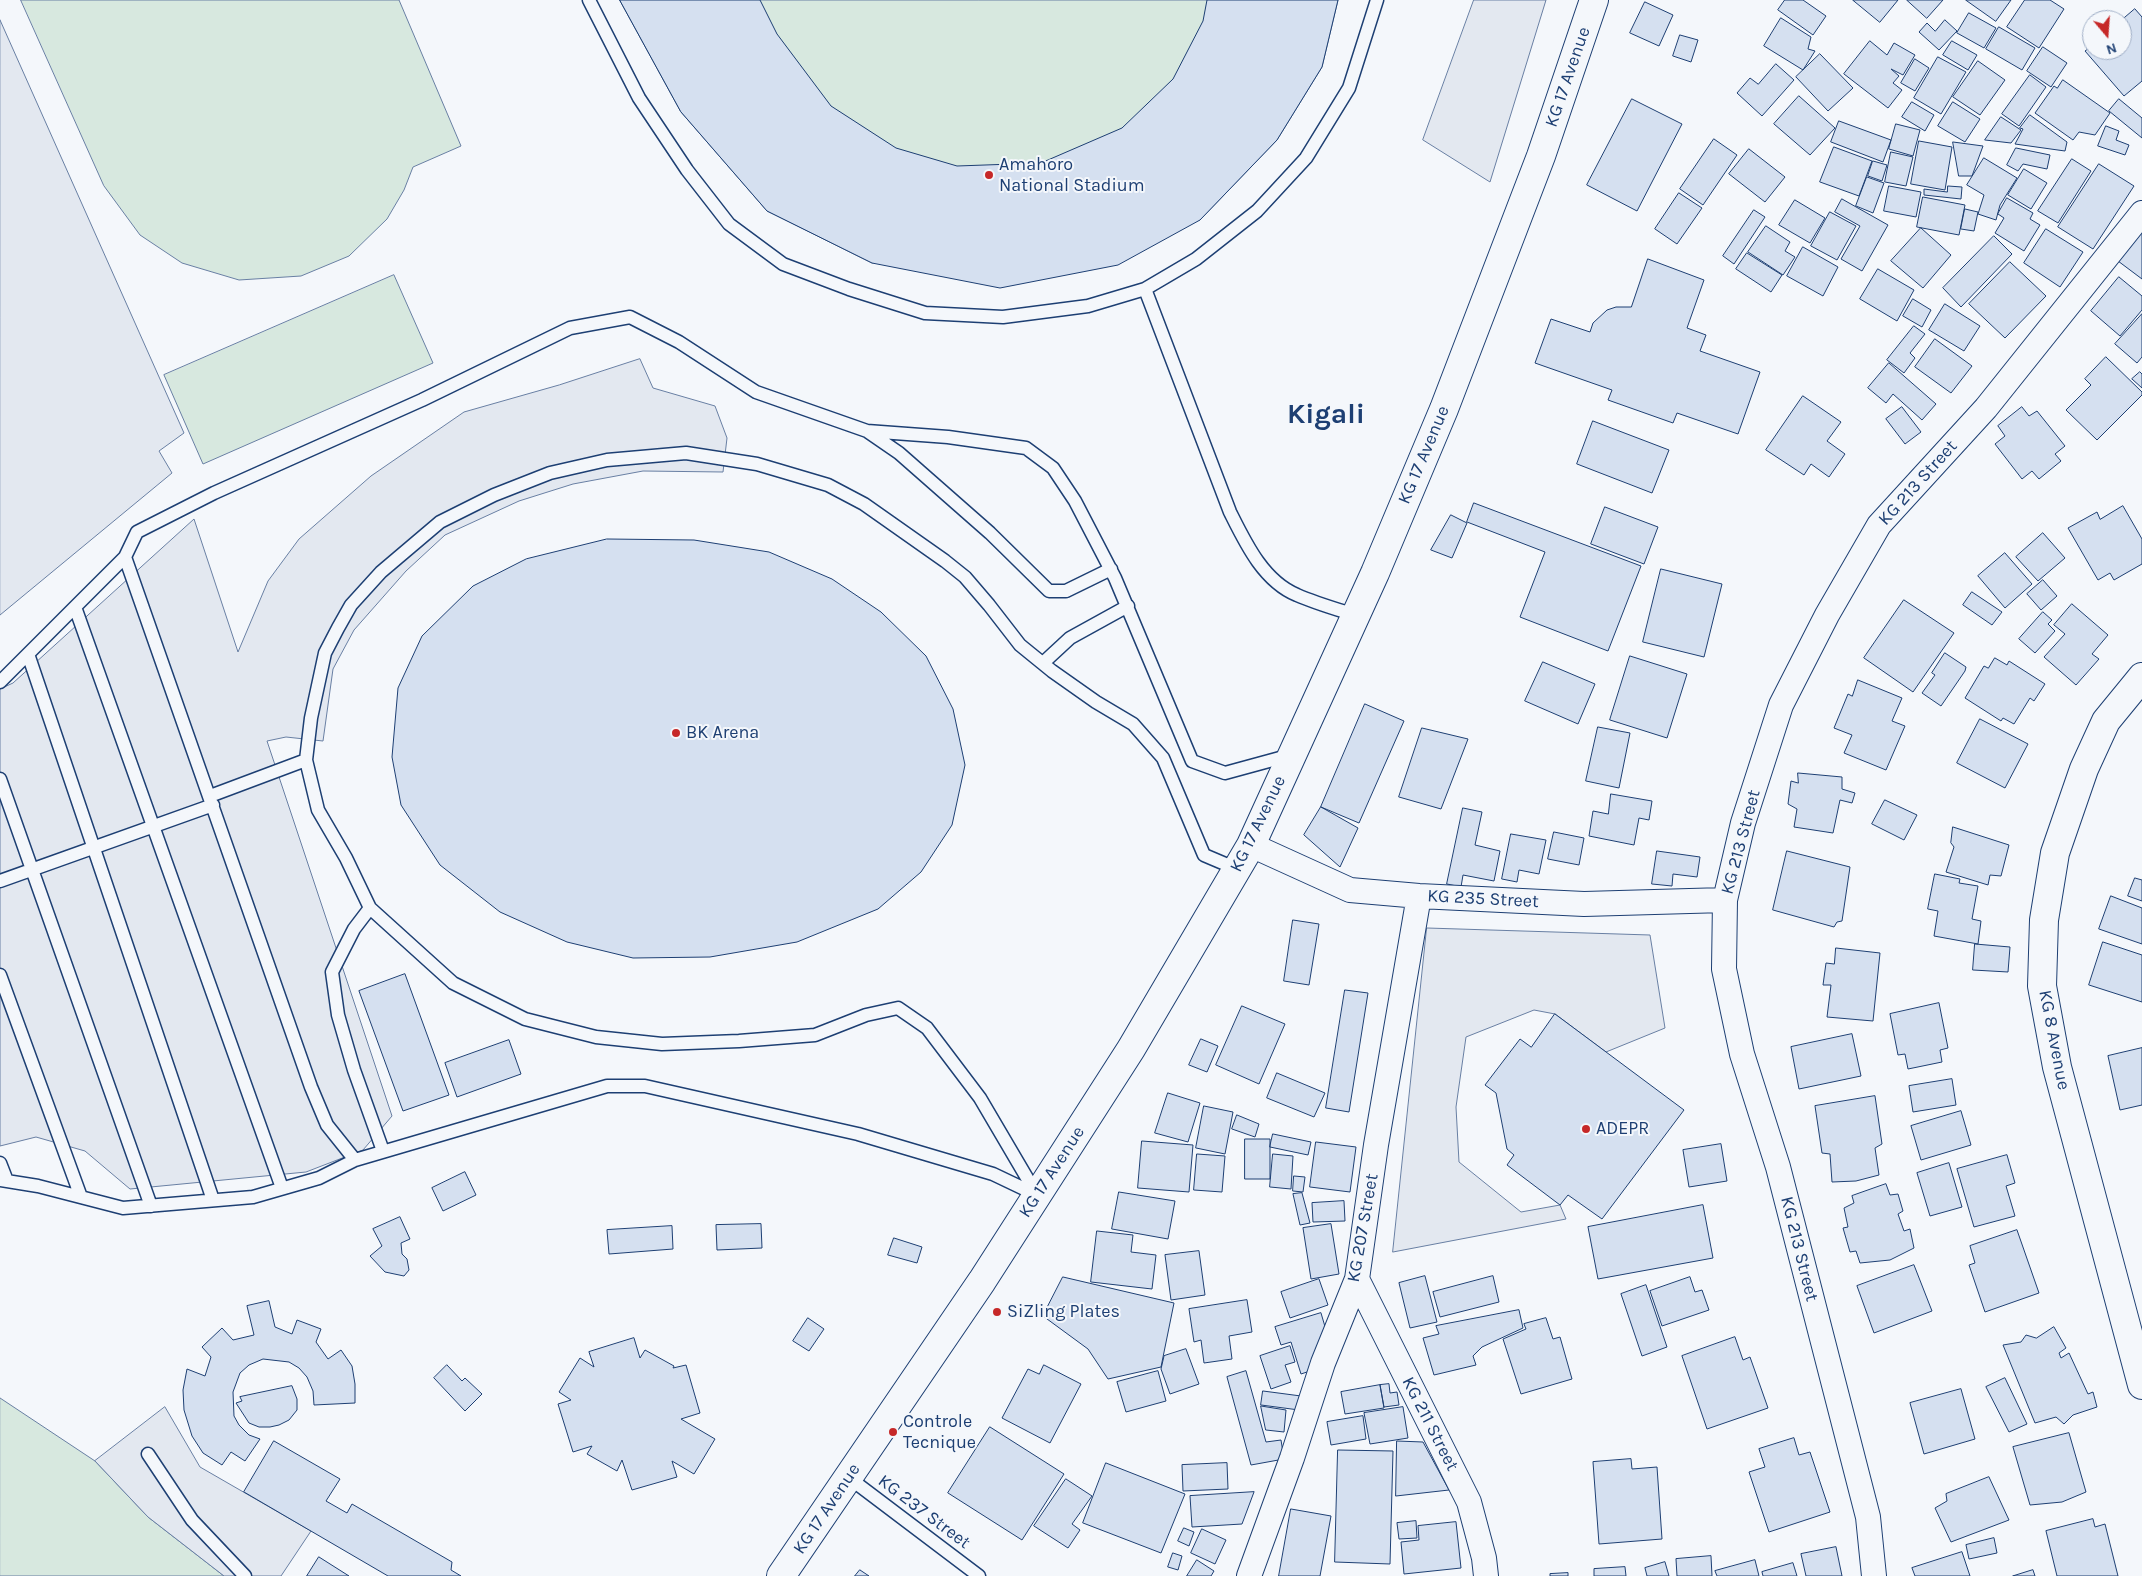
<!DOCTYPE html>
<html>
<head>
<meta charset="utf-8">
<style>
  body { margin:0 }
  #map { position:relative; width:2142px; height:1576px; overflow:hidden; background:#f4f7fb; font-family:Karla,sans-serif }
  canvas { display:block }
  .north { position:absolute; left:2082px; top:10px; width:50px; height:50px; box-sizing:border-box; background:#f4f7fb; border:1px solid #9eadc5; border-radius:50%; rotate:162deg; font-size:14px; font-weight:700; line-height:20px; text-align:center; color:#1d3f73 }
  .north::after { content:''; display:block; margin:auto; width:18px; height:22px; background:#c62828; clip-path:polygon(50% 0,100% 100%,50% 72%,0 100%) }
</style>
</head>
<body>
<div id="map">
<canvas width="2142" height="1576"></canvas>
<div class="north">N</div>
</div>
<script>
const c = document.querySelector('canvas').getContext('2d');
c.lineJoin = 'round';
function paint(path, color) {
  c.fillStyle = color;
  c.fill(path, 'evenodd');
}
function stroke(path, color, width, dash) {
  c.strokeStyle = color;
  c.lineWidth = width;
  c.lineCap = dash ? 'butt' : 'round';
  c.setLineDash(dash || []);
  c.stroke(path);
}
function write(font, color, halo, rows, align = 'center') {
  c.font = font + ' Karla,sans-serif';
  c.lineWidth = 4;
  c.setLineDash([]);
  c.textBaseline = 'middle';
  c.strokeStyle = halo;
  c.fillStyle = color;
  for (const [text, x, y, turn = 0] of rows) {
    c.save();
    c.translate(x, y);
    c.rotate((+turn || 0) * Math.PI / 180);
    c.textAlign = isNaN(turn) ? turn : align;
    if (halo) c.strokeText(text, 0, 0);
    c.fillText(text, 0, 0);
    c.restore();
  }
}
const green = new Path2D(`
  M21,0H399L461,146L413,167L404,190L387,219L349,256L301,276L239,280L182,263L140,235L104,186Z
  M620,0H1338L1322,67L1277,140L1200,220L872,263L767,211L681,112Z
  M394,275L433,363L203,464L164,375Z
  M0,1398L95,1461L148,1517L224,1576H0Z`);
const parking = new Path2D(`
  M1474,0H1546L1490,182L1423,140Z
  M0,20L184,433L159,451L172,473L0,615Z
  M640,359L653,388L715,406L727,438L723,472L643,471L573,484L519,501L445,535L406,571L354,630L333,669L323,741L286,737L267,741L392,1116L363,1150L306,1172L130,1189L85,1151L36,1137L0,1146V689L13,683L194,519L238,652L268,581L299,539L371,476L464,412L559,385Z
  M1427,928L1650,935L1665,1028L1606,1052L1555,1014L1534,1010L1466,1037L1456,1107L1459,1162L1521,1212L1560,1205L1566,1219L1393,1252Z
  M165,1407L200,1467L311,1531L281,1576H224L148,1517L95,1461Z`);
const building = new Path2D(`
  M620,0H760L777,34L831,106L896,148L957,166L1041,163L1122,128L1173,79L1203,21L1207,0H1338L1322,67L1277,140L1200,220L1118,265L1000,288L872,263L767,211L681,112Z
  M1785,0H1803L1826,16L1813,35L1778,10Z
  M1853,0H1898L1880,22Z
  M1907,0H1943L1927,18Z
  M1966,0H2011L1996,21Z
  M2025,0H2050L2064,9L2039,48L2007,27Z
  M1645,2L1673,15L1659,46L1630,33Z
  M2135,9L2142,17V81L2124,96L2085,51L2092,46V50H2122V20Z
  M1969,13L1996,28L1984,48L1957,33Z
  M1781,18L1811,37L1808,49L1815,51L1803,70L1764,46Z
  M1945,20L1957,31L1939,50L1919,32L1927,23L1935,31Z
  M1999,27L2035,48L2022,70L1986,49Z
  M1680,35L1698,40L1691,62L1673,56Z
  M1870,41L1887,55L1894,43L1915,55L1903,75L1891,69L1899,76L1893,83L1902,90L1888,108L1844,74Z
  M1952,41L1977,55L1968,70L1943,55Z
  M2043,47L2067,63L2051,87L2027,71Z
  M1820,54L1853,88L1828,111L1796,77Z
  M1938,57L1966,72L1941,114L1914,98Z
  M1915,59L1929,68L1915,91L1901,83Z
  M1978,61L2005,80L1980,115L1953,97Z
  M1776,64L1794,80L1762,116L1737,93L1750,78L1758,84Z
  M2030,75L2046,87L2019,126L2002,114Z
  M2063,80L2110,113L2095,135L2079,132L2073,140L2035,113L2054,86L2057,88Z
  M1799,96L1835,128L1810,155L1774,124Z
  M1632,99L1682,124L1637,211L1587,185Z
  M2119,99L2142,118V138L2109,111Z
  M1912,102L1934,115L1925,131L1902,117Z
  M1953,102L1980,119L1965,142L1938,126Z
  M2030,115L2067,142L2065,151L2015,144L2023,129L2020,128Z
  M2001,117L2021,130L2011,143L1985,140Z
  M1839,121L1891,140L1883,162L1831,142Z
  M1896,124L1920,130L1913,156L1889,149Z
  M2106,126L2119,131L2116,140L2129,145L2125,155L2098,146Z
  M1714,139L1737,155L1703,205L1680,189Z
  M1919,141L1952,147L1945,190L1911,184Z
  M1953,142L1983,146L1972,176H1959Z
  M1834,147L1872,161L1859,196L1820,182Z
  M2016,148L2050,155L2047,169L2023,164L2018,171L2007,165Z
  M1749,149L1785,177L1765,202L1729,174Z
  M1891,152L1913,157L1906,186L1885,182Z
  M1984,158L2017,178L2000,205L1996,220L1978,214L1984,195L1967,185Z
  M2072,159L2091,171L2058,223L2038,211Z
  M1873,161L1887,165L1882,181L1868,176Z
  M2099,164L2134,186L2093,249L2058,227Z
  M2024,169L2047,183L2031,209L2008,195Z
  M1867,177L1884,183L1873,213L1856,206Z
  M1889,186L1921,192L1916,217L1884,211Z
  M1948,186L1962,187L1961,199L1924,195V189L1947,192Z
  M1679,193L1702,208L1677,244L1655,229Z
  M1923,197L1965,205L1959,235L1917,227Z
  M2007,198L2033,213L2030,219L2040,225L2024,251L1995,233L2004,218L1998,214Z
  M1842,199L1888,225L1862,271L1841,259L1860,226L1835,212Z
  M1795,200L1825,218L1810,243L1779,225Z
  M1965,209L1978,212L1974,231L1961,229Z
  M1754,210L1765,217L1734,264L1723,256Z
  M1830,212L1856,226L1837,260L1811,246Z
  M1766,226L1790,242L1785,251L1795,257L1783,275L1748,252Z
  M1921,228L1951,255L1923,288L1891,261Z
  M2142,228V279L2118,261Z
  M2046,229L2083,252L2060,287L2024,263Z
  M1994,236L2012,254L1961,307L1943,288Z
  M1803,247L1838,267L1823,296L1787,276Z
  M1747,253L1782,275L1771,292L1736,269Z
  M1648,259L1704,280L1687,328L1706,335L1700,351L1760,372L1738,434L1677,413L1673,423L1608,400L1612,390L1535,363L1551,319L1590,332L1593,323L1607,310L1616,307H1631Z
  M2010,262L2046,296L2005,338L1969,304Z
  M1878,269L1914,290L1897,321L1860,299Z
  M2119,277L2142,296V310L2120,336L2091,311Z
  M1913,299L1931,310L1922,327L1903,316Z
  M1945,304L1980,326L1964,351L1929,330Z
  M2142,314V357L2137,363L2115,344Z
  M1914,326L1925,334L1910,353L1915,358L1904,373L1887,360Z
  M1935,339L1972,366L1951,393L1915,367Z
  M2106,357L2142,392V395L2097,440L2066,410L2091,385L2085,379Z
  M1889,363L1936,404L1922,420L1893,394L1886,403L1868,388Z
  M2140,372L2142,374V388L2132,379Z
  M1803,396L1841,422L1827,441L1845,454L1829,477L1811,464L1804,475L1766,450Z
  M1902,407L1921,432L1905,444L1886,419Z
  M2022,407L2029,416L2037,411L2065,446L2055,454L2061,461L2039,479L2032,471L2022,479L1995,444L2005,436L1998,426Z
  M1593,421L1669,450L1652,493L1577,464Z
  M1474,503L1641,566L1608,651L1520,617L1545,552L1467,522Z
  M2123,506L2142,539V564L2114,580L2110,573L2098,580L2068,528L2097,512L2100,519Z
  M1605,507L1658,527L1644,564L1591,544Z
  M1451,515L1467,523L1452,558L1431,550Z
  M2043,533L2065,558L2038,581L2016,557Z
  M607,539L694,540L769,552L832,579L881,612L926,656L953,709L965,765L952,825L921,872L878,909L797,942L710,957L633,958L567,942L500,912L440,865L401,805L392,757L398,688L422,636L473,586L526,559Z
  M2005,553L2032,584L2005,608L1978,576Z
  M1661,569L1722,584L1704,657L1643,642Z
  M2043,580L2057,596L2041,610L2027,594Z
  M1972,592L2002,612L1992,625L1963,605Z
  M1904,600L1954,633L1913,692L1864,658Z
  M2072,604L2108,635L2092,654L2099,659L2076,685L2044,657L2065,634L2054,625Z
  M2043,612L2052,620L2048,624L2055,631L2035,653L2019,639Z
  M1945,653L1966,667L1965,671L1941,706L1922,693L1935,675L1932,673Z
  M1630,656L1687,674L1667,738L1610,720Z
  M1995,658L2007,665L2009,661L2045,684L2034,701L2030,698L2014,724L2003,718L2001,721L1965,698L1984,666L1988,668Z
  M1543,662L1595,684L1578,724L1525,701Z
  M1858,680L1902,698L1892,721L1905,726L1886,770L1844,753L1852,735L1834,728L1848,694L1852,696Z
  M1365,704L1404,721L1359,823L1321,807Z
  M1980,719L2028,744L2005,788L1957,763Z
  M1598,727L1630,733L1619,788L1586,781Z
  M1422,728L1468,739L1441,809L1399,797Z
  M1798,773L1842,777V789L1855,793L1852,803L1840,800L1833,833L1794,827L1797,809L1788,804L1791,781L1798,783Z
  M1611,794L1652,801L1649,820L1639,818L1634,845L1589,836L1593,811L1608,814Z
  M1885,800L1917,815L1904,840L1872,824Z
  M1321,807L1358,828L1340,867L1304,835Z
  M1463,808L1482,812L1475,845L1500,851L1494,881L1463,875L1461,887L1447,884Z
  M1953,827L2009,845L2001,876L1990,875L1988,885L1946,872L1954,847L1951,843Z
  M1554,832L1584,838L1579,865L1548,859Z
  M1511,834L1546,840L1539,874L1519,870L1517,882L1502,879Z
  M1657,851L1700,857L1697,877L1673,874L1672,886L1652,884Z
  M1787,851L1850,867L1842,921L1837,922L1834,927L1773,910Z
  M1935,874L1960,879L1959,883L1978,886L1972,919L1981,921L1978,944L1934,936L1938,911L1928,909Z
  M2135,878L2142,880V901L2128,896Z
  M2111,896L2142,908V944L2099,929Z
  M1293,920L1319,924L1309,985L1284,981Z
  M2103,942L2142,955V1002L2089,985Z
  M1975,944L2010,947L2008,972L1973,970Z
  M1836,948L1880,953L1873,1021L1827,1017L1831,985H1823L1826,963L1834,964Z
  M405,974L449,1095L403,1111L359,991Z
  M1345,990L1368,993L1349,1112L1326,1108Z
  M1939,1003L1948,1048L1940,1050L1942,1062L1908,1069L1905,1054L1898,1055L1890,1014Z
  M1242,1006L1285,1024L1259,1084L1216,1065Z
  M1555,1014L1684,1110L1602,1219L1568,1195L1560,1205L1507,1165L1514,1155L1507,1149L1496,1093L1485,1085L1520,1039L1531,1047Z
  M1852,1034L1861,1076L1799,1089L1791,1047Z
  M1201,1039L1218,1046L1207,1072L1189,1065Z
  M509,1040L521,1074L457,1097L445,1063Z
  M2142,1048V1105L2120,1110L2108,1056Z
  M1277,1073L1325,1093L1314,1117L1267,1098Z
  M1952,1079L1956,1105L1913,1112L1909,1086Z
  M1168,1093L1200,1103L1188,1142L1155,1133Z
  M1875,1096L1882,1144L1875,1148L1879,1175L1856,1181L1832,1182L1830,1154L1822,1153L1815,1106Z
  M1204,1106L1233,1112L1225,1154L1196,1148Z
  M1961,1111L1971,1145L1921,1160L1911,1126Z
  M1237,1115L1259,1124L1255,1137L1232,1129Z
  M1273,1134L1311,1142L1308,1155L1270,1147Z
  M1245,1139H1270V1179H1245Z
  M1142,1141L1193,1145L1189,1192L1138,1188Z
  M1316,1142L1356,1147L1350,1192L1310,1187Z
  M1721,1144L1727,1181L1689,1187L1683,1150Z
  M1197,1154L1225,1156L1222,1192L1194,1190Z
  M1273,1154L1293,1156L1291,1189L1270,1187Z
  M2007,1155L2015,1183L2006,1186L2015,1216L1974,1227L1957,1169Z
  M1949,1163L1962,1207L1930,1216L1917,1173Z
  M465,1172L476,1195L443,1211L432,1188Z
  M1294,1176L1305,1177L1303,1192L1293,1191Z
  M1886,1184L1890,1195L1898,1194L1903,1211L1898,1214L1904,1231L1910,1229L1914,1248L1890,1260L1860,1263L1856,1251L1850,1252L1843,1228L1848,1227L1844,1208L1854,1203L1852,1196Z
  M1119,1192L1175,1201L1168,1239L1112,1229Z
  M1302,1193L1310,1223L1300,1225L1293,1194Z
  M1344,1201L1345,1221L1313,1222L1312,1203Z
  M1703,1205L1713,1258L1598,1279L1588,1227Z
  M400,1217L410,1239L401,1243L402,1254L407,1259L409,1270L404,1276L385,1272L370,1256L382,1246L373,1229Z
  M761,1224L762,1248L717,1250L716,1225Z
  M1331,1224L1339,1274L1311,1279L1303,1228Z
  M672,1226L673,1249L609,1254L607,1230Z
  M2017,1230L2039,1293L1985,1312L1969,1265L1975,1263L1970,1246Z
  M1097,1231L1133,1235L1131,1252L1156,1255L1152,1289L1091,1282Z
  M894,1238L922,1247L917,1263L888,1255Z
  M1199,1251L1205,1295L1171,1300L1165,1255Z
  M1914,1265L1932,1311L1874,1333L1857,1286Z
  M1425,1276L1437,1322L1410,1328L1399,1283Z
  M1493,1276L1499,1302L1440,1317L1433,1292Z
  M1063,1277L1174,1303L1161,1367L1108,1379L1088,1349L1043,1316Z
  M1690,1277L1695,1292L1702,1290L1709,1310L1662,1326L1650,1291Z
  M1319,1279L1328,1305L1290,1318L1281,1292Z
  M1646,1285L1667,1347L1642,1356L1621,1294Z
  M1247,1300L1252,1332L1229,1336L1232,1359L1204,1363L1201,1340L1194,1342L1189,1309Z
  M269,1301L275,1327L292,1334L297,1320L321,1329L316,1342L328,1359L341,1350L352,1366L355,1384V1403L314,1405L313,1391L307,1377L299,1368L289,1362L263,1359L249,1365L240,1373L233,1392L234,1416L239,1425L249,1435L260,1439L245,1461L231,1452L222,1465L203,1453L192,1436L184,1410L183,1390L187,1369L205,1376L211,1357L202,1347L222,1328L233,1340L254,1335L247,1306Z
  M1519,1310L1523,1328L1482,1347L1473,1356L1476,1365L1434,1375L1423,1338L1439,1334L1436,1326Z
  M1321,1313L1326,1330L1319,1368L1301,1374L1291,1342L1281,1345L1275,1327Z
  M808,1318L824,1329L809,1351L793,1341Z
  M1546,1318L1553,1339L1560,1337L1572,1379L1521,1394L1503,1339L1526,1329L1524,1324Z
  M2054,1327L2066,1348L2059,1353L2061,1358L2069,1353L2088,1394L2093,1392L2097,1407L2073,1415L2064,1424L2056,1417L2035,1423L2003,1345L2021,1342L2026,1335L2036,1338Z
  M1735,1337L1743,1360L1750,1357L1768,1408L1707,1429L1682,1356Z
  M634,1338L640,1358L645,1350L674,1366L673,1368L686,1365L700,1413L681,1419L715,1439L694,1474L672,1461L677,1477L632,1490L622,1460L617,1471L587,1454L592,1446L573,1452L558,1404L571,1400L559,1392L580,1358L594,1367L589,1352Z
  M1290,1346L1295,1362L1285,1365L1291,1382L1271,1389L1260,1356Z
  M1186,1349L1199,1384L1170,1394L1161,1369L1164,1356Z
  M447,1365L462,1381L465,1378L482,1394L465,1411L434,1378Z
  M1044,1365L1081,1384L1050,1443L1002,1418L1028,1369L1039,1374Z
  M1158,1371L1166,1401L1126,1412L1117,1382Z
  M1246,1371L1266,1442L1281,1440L1284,1459L1251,1465L1227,1377Z
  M2005,1378L2027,1424L2009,1432L1986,1387Z
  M1389,1384L1390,1393L1397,1392L1399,1405L1384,1407L1380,1385Z
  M1380,1385L1384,1408L1345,1414L1341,1392Z
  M292,1386L297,1399V1410L289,1420L279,1425L270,1427H259L249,1423L236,1403L242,1401L240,1397Z
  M1961,1389L1975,1439L1924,1454L1910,1403Z
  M1263,1391L1301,1396L1299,1410L1261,1405Z
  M1261,1406L1286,1410L1284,1432L1266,1430Z
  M1403,1407L1408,1438L1370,1444L1364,1413Z
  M1363,1416L1366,1439L1331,1445L1327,1422Z
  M990,1427L1064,1474L1022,1540L948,1493Z
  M2069,1433L2086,1492L2062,1502L2030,1505L2013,1447Z
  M1794,1438L1799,1455L1810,1452L1830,1512L1769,1532L1749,1472L1765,1467L1759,1449Z
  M274,1441L340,1479L326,1501L347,1513L352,1504L452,1562L451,1570L461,1576H388L244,1492Z
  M1397,1441L1423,1442L1449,1490L1396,1496Z
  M1338,1450L1393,1451L1390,1564L1335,1562Z
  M1631,1459L1632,1469L1657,1467L1662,1539L1599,1544L1593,1462Z
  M1106,1463L1185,1494L1161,1553L1083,1523Z
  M1227,1463L1228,1489L1183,1491L1182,1465Z
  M1989,1477L2009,1520L1951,1542L1935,1508L1947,1501L1946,1494Z
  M1066,1479L1092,1496L1072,1524L1080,1530L1068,1548L1034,1526Z
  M1254,1492L1242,1524L1192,1527L1190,1496Z
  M1291,1509L1331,1516L1320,1576H1279Z
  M2093,1519L2095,1527L2105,1524L2118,1576H2057L2046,1531Z
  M1416,1521L1417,1538L1399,1539L1397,1523Z
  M1456,1522L1461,1568L1404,1574L1401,1542L1419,1540L1418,1526Z
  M1184,1528L1194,1532L1189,1546L1178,1541Z
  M1202,1529L1226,1540L1215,1564L1191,1553Z
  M1994,1538L1997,1553L1969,1559L1966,1545Z
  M1836,1547L1842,1576H1806L1801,1554Z
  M1962,1552L1970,1576H1915L1912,1568Z
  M1173,1553L1182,1556L1178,1570L1168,1567Z
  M1711,1556L1712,1576H1677L1676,1559Z
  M319,1557L349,1576H307Z
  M1197,1560L1214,1571L1211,1576H1187Z
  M1755,1560L1759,1576H1717L1715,1571Z
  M1665,1562L1669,1576H1647L1645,1568Z
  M1793,1563L1797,1576H1763L1762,1572Z
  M1625,1567L1626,1576H1594V1569Z
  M860,1570L869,1576H855Z
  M2033,1570L2035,1576H2013Z
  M1568,1573V1576H1550V1574Z`);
const lane = new Path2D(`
  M589,0L639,98L687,170L729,224L783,264L849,289L925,313L1003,317L1088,306L1145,289L1196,259L1257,211L1306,158L1349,88L1377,0
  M1145,289L1230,512C1245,542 1263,581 1297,595C1315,603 1336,609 1355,615
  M867,431L899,453L990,533L1049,591H1066L1111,569
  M75,607L282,1188
  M28,654L213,1200
  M1043,663L1070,638L1128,606
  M0,682L125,557
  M306,760L318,810L346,858L370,908L354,929L332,972L338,1015L354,1070L383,1151
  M0,779L151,1206
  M210,796L306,760L311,718L325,653L338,628L351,605L381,572L440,522L494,495L550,473L607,460L686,453L757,464L828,485L864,504L945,561L965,577L989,605L1020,645L1052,671L1096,702L1133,724L1163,758L1204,855L1237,869
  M0,881L213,805
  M370,908L453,983L525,1019L596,1037L662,1044L739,1041L815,1035L866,1015L898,1008L927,1028L980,1098L1037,1195
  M0,975L81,1197
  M0,1163L7,1181
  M0,1180L38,1186L123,1208L253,1197L319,1178L355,1160
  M1037,1195L993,1174L858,1134L645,1086H607L355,1160L327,1125L311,1087L125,557L137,532L214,493L422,400L570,328L630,317L679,342L756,392L867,431L948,437L1026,448L1053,468L1075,501L1115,578L1192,761L1225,773L1291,755
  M148,1454L192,1520L245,1576
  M848,1477L979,1576`);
const street = new Path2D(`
  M1251,845L1350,890L1419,896L1584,904L1725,900
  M1357,1279L1469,1502L1484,1558L1486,1576
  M1249,1576L1292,1458L1323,1363L1357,1279L1376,1145L1419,896
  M1874,1576L1868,1517L1778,1167L1742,1054L1724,969L1725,900L1743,823L1781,705L1827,615L1879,525L1986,408L2142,213`);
const secondary = new Path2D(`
  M2142,677L2106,721L2084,769L2055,853L2044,920L2042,986L2057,1067L2142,1385
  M781,1576L982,1281L1131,1049L1251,845L1375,573L1444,409L1541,156L1594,0`);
const markers = [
  [989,175,5,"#c62828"],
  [676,733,5,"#c62828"],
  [1586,1129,5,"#c62828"],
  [997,1312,5,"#c62828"],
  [893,1432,5,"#c62828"]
];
const streetNames = [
  ["KG 17 Avenue",1568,77,-71],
  ["KG 17 Avenue",1424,455,-67],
  ["KG 213 Street",1918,483,-48],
  ["KG 17 Avenue",1258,824,-64],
  ["KG 213 Street",1741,842,-75],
  ["KG 235 Street",1483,899,3],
  ["KG 8 Avenue",2054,1040,79],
  ["KG 17 Avenue",1052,1172,-57],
  ["KG 207 Street",1363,1228,-80],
  ["KG 213 Street",1799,1249,76],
  ["KG 211 Street",1430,1424,63],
  ["KG 17 Avenue",827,1509,-56],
  ["KG 237 Street",924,1512,37]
];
const poiNames = [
  ["Amahoro",999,165],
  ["National Stadium",999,186],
  ["BK Arena",686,733],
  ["ADEPR",1596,1129],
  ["SiZling Plates",1007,1312],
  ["Controle",903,1422],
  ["Tecnique",903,1443]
];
const townNames = [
  ["Kigali",1326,415]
];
paint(green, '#d7e8df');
stroke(green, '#687fa3', 1);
paint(parking, '#e3e8f0');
stroke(parking, '#687fa3', 1);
paint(building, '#d5e0f0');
stroke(building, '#1d3f73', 1);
stroke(lane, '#1d3f73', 15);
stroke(street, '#1d3f73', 26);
stroke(secondary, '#1d3f73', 30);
stroke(lane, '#f4f7fb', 12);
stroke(street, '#f4f7fb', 24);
stroke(secondary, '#f4f7fb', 28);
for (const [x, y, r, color] of markers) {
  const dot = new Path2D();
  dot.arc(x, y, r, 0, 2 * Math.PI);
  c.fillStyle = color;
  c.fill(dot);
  stroke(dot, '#f4f7fb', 2);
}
write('18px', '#1d3f73', '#f4f7fb', streetNames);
write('18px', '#1d3f73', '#f4f7fb', poiNames, 'left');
write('bold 28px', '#1d3f73', '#f4f7fb', townNames);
</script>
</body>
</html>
